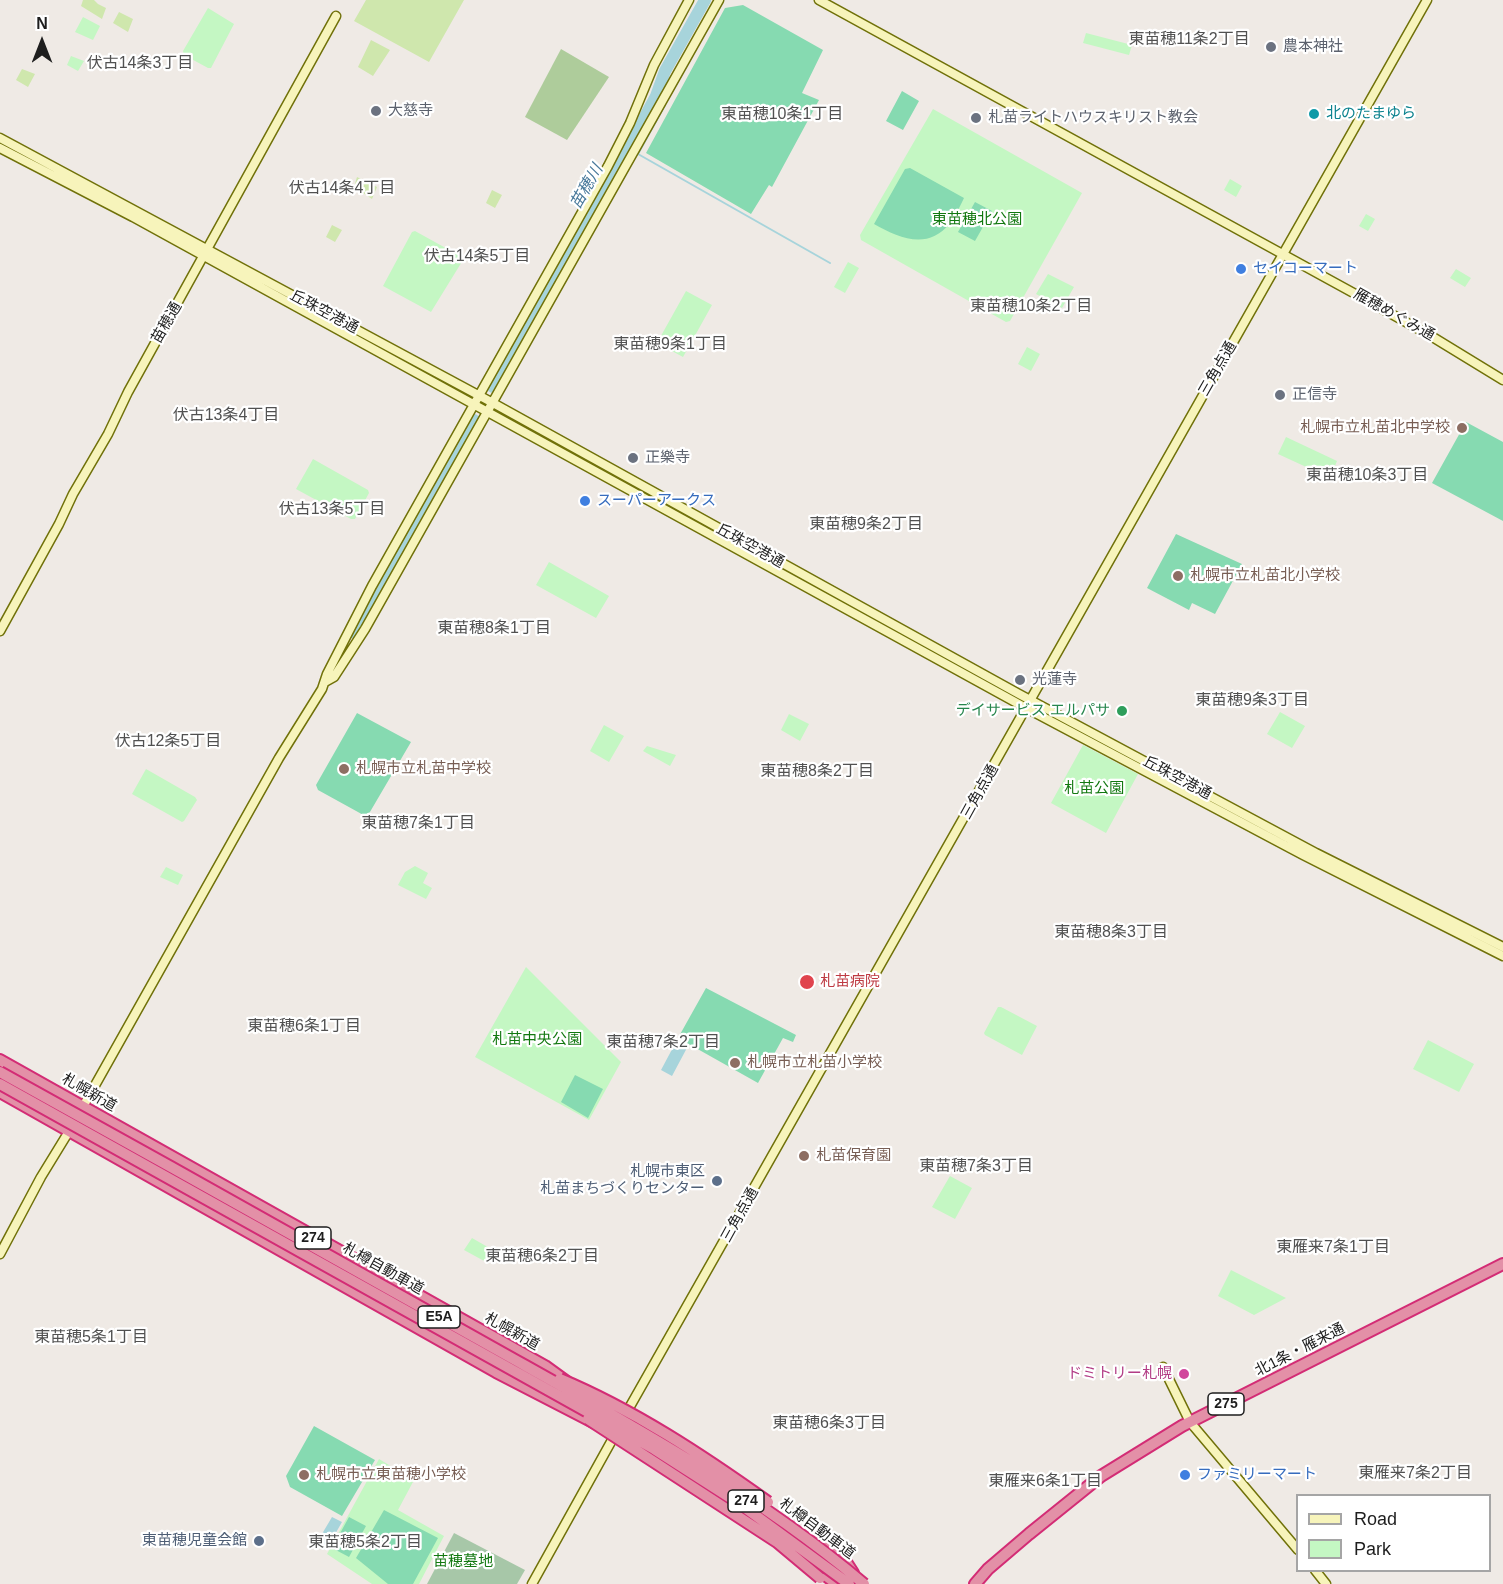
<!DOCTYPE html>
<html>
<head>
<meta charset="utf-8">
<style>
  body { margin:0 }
  #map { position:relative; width:1503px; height:1584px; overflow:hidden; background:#efeae5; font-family:Arial,sans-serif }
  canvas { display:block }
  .legend { position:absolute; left:1296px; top:1494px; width:195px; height:78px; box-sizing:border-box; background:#fff; border:2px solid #a5a5a5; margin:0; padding:8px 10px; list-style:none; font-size:18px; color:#1e1e1e }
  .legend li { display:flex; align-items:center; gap:12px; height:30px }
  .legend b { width:30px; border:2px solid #a5a5a5 }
  .north { position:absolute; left:12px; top:12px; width:60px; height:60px; -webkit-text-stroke:4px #fff; paint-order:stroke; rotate:0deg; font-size:16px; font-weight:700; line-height:24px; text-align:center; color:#1e1e1e }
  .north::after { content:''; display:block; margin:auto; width:21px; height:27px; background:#1e1e1e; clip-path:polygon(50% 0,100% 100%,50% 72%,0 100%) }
</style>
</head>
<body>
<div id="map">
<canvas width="1503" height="1584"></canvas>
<ul class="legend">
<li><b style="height:8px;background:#f7f4bb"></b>Road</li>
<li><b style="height:16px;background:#c4f7c3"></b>Park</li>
</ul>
<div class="north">N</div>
</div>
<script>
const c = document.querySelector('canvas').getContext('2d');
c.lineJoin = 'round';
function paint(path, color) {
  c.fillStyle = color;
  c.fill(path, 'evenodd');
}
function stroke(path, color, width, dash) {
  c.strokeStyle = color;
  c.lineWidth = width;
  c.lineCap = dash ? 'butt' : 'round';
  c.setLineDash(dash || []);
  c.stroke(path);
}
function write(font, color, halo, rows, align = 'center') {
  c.font = font + ' Arial,"Noto Sans JP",sans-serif';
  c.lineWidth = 4.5;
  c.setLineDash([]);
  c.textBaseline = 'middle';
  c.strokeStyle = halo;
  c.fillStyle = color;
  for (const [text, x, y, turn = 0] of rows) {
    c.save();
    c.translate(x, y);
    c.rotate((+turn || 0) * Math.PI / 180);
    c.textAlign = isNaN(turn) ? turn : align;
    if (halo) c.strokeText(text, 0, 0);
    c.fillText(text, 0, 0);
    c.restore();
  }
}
const grass = new Path2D(`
  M83,0H94L98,4L106,8L102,19L81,6Z
  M366,0H464L429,62L354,21Z
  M119,12L133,19L128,32L113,23Z
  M371,40L390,50L373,76L358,67Z
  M22,69L35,74L28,87L16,80Z
  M357,177L377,187L372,199L354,187Z
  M492,190L502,195L495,208L486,203Z
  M332,225L342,230L335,242L326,237Z`);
const forest = new Path2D(`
  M561,49L609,77L567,140L525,117Z`);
const cemetery = new Path2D(`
  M454,1533L525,1570L517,1584H427Z`);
const park = new Path2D(`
  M208,8L234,24L211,68H208L184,55L183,51Z
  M83,17L100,26L93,40L75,32Z
  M1086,33L1132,45L1129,55L1083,43Z
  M71,56L84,61L78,71L67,65Z
  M933,109L1082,193L1010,321L1006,322L861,240L860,235Z
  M1230,179L1242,186L1236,197L1224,190Z
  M1366,214L1375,219L1368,231L1359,226Z
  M415,231L462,257L463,260L431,312L383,286L412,232Z
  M848,262L859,268L845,293L834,287Z
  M1456,269L1471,278L1465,287L1450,278Z
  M1048,274L1074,287L1062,308L1036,294Z
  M686,291L712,305L683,357L657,343Z
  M1027,347L1040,354L1031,371L1018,364Z
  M1286,437L1337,461L1330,478L1278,454Z
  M313,459L368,490L369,493L355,519H351L296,489Z
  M549,562L609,596L596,618L536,585Z
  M1280,712L1305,726L1292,748L1267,734Z
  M789,714L809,724L800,741L781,730Z
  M604,725L624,736L609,762L590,751Z
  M1083,745L1138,774L1106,833L1051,803Z
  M647,746L676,755L670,766L643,751Z
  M146,769L195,797L197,800L184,821L182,822L132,794Z
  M415,866L428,873L423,883L432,888L426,899L398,885L405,872Z
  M166,867L183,875L178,885L160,877Z
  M526,967L621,1062L589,1120L475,1057Z
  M998,1007H1001L1037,1026L1022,1055L985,1035L984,1033Z
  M1428,1040L1474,1064L1459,1092L1413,1069Z
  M950,1176L972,1188L955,1219L932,1207Z
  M472,1238L493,1250L486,1262L464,1250Z
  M1231,1270L1286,1298L1254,1315L1218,1296Z
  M379,1459L414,1480L398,1510L444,1536L419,1584H372L327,1554Z`);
const pitch = new Path2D(`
  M743,5L823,50L802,93L819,100L772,187L769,185L751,214L646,153L725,8Z
  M902,91L919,101L903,130L886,121Z
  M910,168L964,198C960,206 956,215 950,223C928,251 899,238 874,224L905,169Z
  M975,202L992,211L975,241L958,232Z
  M1466,422L1503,442V521L1432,483Z
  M1176,534L1242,564L1215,614L1192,603L1189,610L1147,588Z
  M357,713L411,742L367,817L318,790L316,785Z
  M706,988L796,1035L793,1042L783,1038L758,1083L678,1038Z
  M575,1075L603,1089L588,1118L561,1102Z
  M314,1426L375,1460L342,1516L290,1487L286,1476Z
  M384,1510L438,1538L413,1584H388L356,1558Z
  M349,1517L366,1526L349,1557L332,1548Z`);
const water = new Path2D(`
  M677,1040L688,1046L672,1076L661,1070Z
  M332,1517L342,1522L326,1550L316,1544Z`);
const stream = new Path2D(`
  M665,105L638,154L830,263`);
const river = new Path2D(`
  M493,387L629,146L656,96L665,71L705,0
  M355,633L474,420`);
const secondary = new Path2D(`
  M819,0L1359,296L1431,336L1503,380
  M0,138L493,403L1019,694L1316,853L1503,947
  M0,148L133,217L1026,708L1303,855L1503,956
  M0,631L59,524L73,494L108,434L128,392L336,16
  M325,682L334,677L365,629L719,0
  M80,1112L279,758L322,689L327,674L372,586L608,166L630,123L654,65L689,0
  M0,1254L41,1177L71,1128
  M1163,1367L1190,1422L1298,1550
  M624,1417L1427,0
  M1315,1570L1326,1584
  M532,1584L617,1431`);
const highway = new Path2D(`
  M0,1060L545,1366L567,1382
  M0,1092L496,1372L595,1423
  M643,1449L676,1468
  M722,1497L755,1522
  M819,1539L844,1559L853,1573
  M813,1566L837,1584
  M975,1584L988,1569L1029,1534L1101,1476L1182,1426L1503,1264`);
const highwayBridge = new Path2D(`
  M0,1072C159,1160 318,1249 476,1338C609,1413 748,1486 864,1584
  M0,1084L654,1449L740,1504L849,1584
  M560,1379C634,1410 702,1455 768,1502
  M588,1419L777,1542L820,1578`);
const markers = [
  [1271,47,6,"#6b7280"],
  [376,111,6,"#6b7280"],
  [1314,114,6,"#0f9aa8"],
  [976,118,6,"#6b7280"],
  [1241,269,6,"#3f7fe0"],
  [1280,395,6,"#6b7280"],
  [1462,428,6,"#8d6e63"],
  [633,458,6,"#6b7280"],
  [585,501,6,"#3f7fe0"],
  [1178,576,6,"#8d6e63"],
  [1020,680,6,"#6b7280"],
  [1122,711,6,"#2e9e5b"],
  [344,769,6,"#8d6e63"],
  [807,982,8,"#e0444e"],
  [735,1063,6,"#8d6e63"],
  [804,1156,6,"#8d6e63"],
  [717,1181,6,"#5c6f8a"],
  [1184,1374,6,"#d1479c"],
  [304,1475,6,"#8d6e63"],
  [1185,1475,6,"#3f7fe0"],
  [259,1541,6,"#5c6f8a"]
];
const shields = [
  [313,1238,36],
  [439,1317,42],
  [1226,1404,36],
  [746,1501,36]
];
const shieldNames = [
  ["274",313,1238],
  ["E5A",439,1317],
  ["275",1226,1404],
  ["274",746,1501]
];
const worshipNames = [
  ["農本神社",1283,47],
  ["大慈寺",388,111],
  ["札苗ライトハウスキリスト教会",988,118],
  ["正信寺",1292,395],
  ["正樂寺",645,458],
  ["光蓮寺",1032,680]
];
const cultureNames = [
  ["北のたまゆら",1326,114]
];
const parkNames = [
  ["東苗穂北公園",977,220],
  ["札苗公園",1094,789],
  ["札苗中央公園",537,1040],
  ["苗穂墓地",463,1562]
];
const shopNames = [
  ["セイコーマート",1253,269],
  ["スーパーアークス",597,501],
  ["ファミリーマート",1197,1475]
];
const streetNames = [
  ["丘珠空港通",324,312,28],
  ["雁穂めぐみ通",1394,315,29],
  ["苗穂通",167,323,-60],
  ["三角点通",1218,369,-60],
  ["丘珠空港通",750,546,29],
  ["丘珠空港通",1177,778,28],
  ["三角点通",980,792,-61],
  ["札幌新道",89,1093,30],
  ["三角点通",740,1215,-61],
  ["札樽自動車道",383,1269,29],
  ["札幌新道",512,1332,29],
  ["北1条・雁来通",1300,1350,-27],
  ["札樽自動車道",817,1529,37]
];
const educationNames = [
  ["札幌市立札苗北中学校",1450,428,"right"],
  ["札幌市立札苗北小学校",1190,576],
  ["札幌市立札苗中学校",356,769],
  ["札幌市立札苗小学校",747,1063],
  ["札苗保育園",816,1156],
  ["札幌市立東苗穂小学校",316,1475]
];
const leisureNames = [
  ["デイサービス エルパサ",1110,711]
];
const healthNames = [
  ["札苗病院",820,982]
];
const serviceNames = [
  ["札幌市東区",705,1172],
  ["札苗まちづくりセンター",705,1189],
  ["東苗穂児童会館",247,1541]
];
const hotelNames = [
  ["ドミトリー札幌",1172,1374]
];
const neighbourhoodNames = [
  ["東苗穂11条2丁目",1189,40],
  ["伏古14条3丁目",140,64],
  ["東苗穂10条1丁目",782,115],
  ["伏古14条4丁目",342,189],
  ["伏古14条5丁目",477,257],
  ["東苗穂10条2丁目",1031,307],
  ["東苗穂9条1丁目",670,345],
  ["伏古13条4丁目",226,416],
  ["東苗穂10条3丁目",1367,476],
  ["伏古13条5丁目",332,510],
  ["東苗穂9条2丁目",866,525],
  ["東苗穂8条1丁目",494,629],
  ["東苗穂9条3丁目",1252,701],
  ["伏古12条5丁目",168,742],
  ["東苗穂8条2丁目",817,772],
  ["東苗穂7条1丁目",418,824],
  ["東苗穂8条3丁目",1111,933],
  ["東苗穂6条1丁目",304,1027],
  ["東苗穂7条2丁目",663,1043],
  ["東苗穂7条3丁目",976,1167],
  ["東雁来7条1丁目",1333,1248],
  ["東苗穂6条2丁目",542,1257],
  ["東苗穂5条1丁目",91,1338],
  ["東苗穂6条3丁目",829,1424],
  ["東雁来7条2丁目",1415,1474],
  ["東雁来6条1丁目",1045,1482],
  ["東苗穂5条2丁目",365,1543]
];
const waterNames = [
  ["苗穂川",587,187,-60]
];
paint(grass, '#cfe7ad');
paint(forest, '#aecc9b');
paint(cemetery, '#a7c7a8');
paint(park, '#c4f7c3');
paint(pitch, '#86dab1');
paint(water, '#a7d4db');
stroke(stream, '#a7d4db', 2);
stroke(river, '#a7d4db', 12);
stroke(secondary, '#707109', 11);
stroke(highway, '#d32c75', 14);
stroke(secondary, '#f7f4bb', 8);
stroke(highway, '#e390a7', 10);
stroke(highwayBridge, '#d32c75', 14, []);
stroke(highwayBridge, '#e390a7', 10);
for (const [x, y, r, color] of markers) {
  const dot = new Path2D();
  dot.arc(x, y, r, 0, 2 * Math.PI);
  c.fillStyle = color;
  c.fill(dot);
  stroke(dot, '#fff', 2);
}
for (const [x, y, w] of shields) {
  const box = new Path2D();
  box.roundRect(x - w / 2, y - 11, w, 22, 4.5);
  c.fillStyle = '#fff';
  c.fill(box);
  stroke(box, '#1e1e1e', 1.5);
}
write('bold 14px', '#1e1e1e', null, shieldNames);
write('15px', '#5b616d', '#fff', worshipNames, 'left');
write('15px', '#0d838f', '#fff', cultureNames, 'left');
write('15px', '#127810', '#fff', parkNames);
write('15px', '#366cbe', '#fff', shopNames, 'left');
write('15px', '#1e1e1e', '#fff', streetNames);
write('15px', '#785e54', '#fff', educationNames, 'left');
write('15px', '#27864d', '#fff', leisureNames, 'right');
write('15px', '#be3a42', '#fff', healthNames, 'left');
write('15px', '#4e5e75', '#fff', serviceNames, 'right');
write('15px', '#b23c85', '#fff', hotelNames, 'right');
write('16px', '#515151', '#fff', neighbourhoodNames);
write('italic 16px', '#49799b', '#fff', waterNames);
</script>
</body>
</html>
